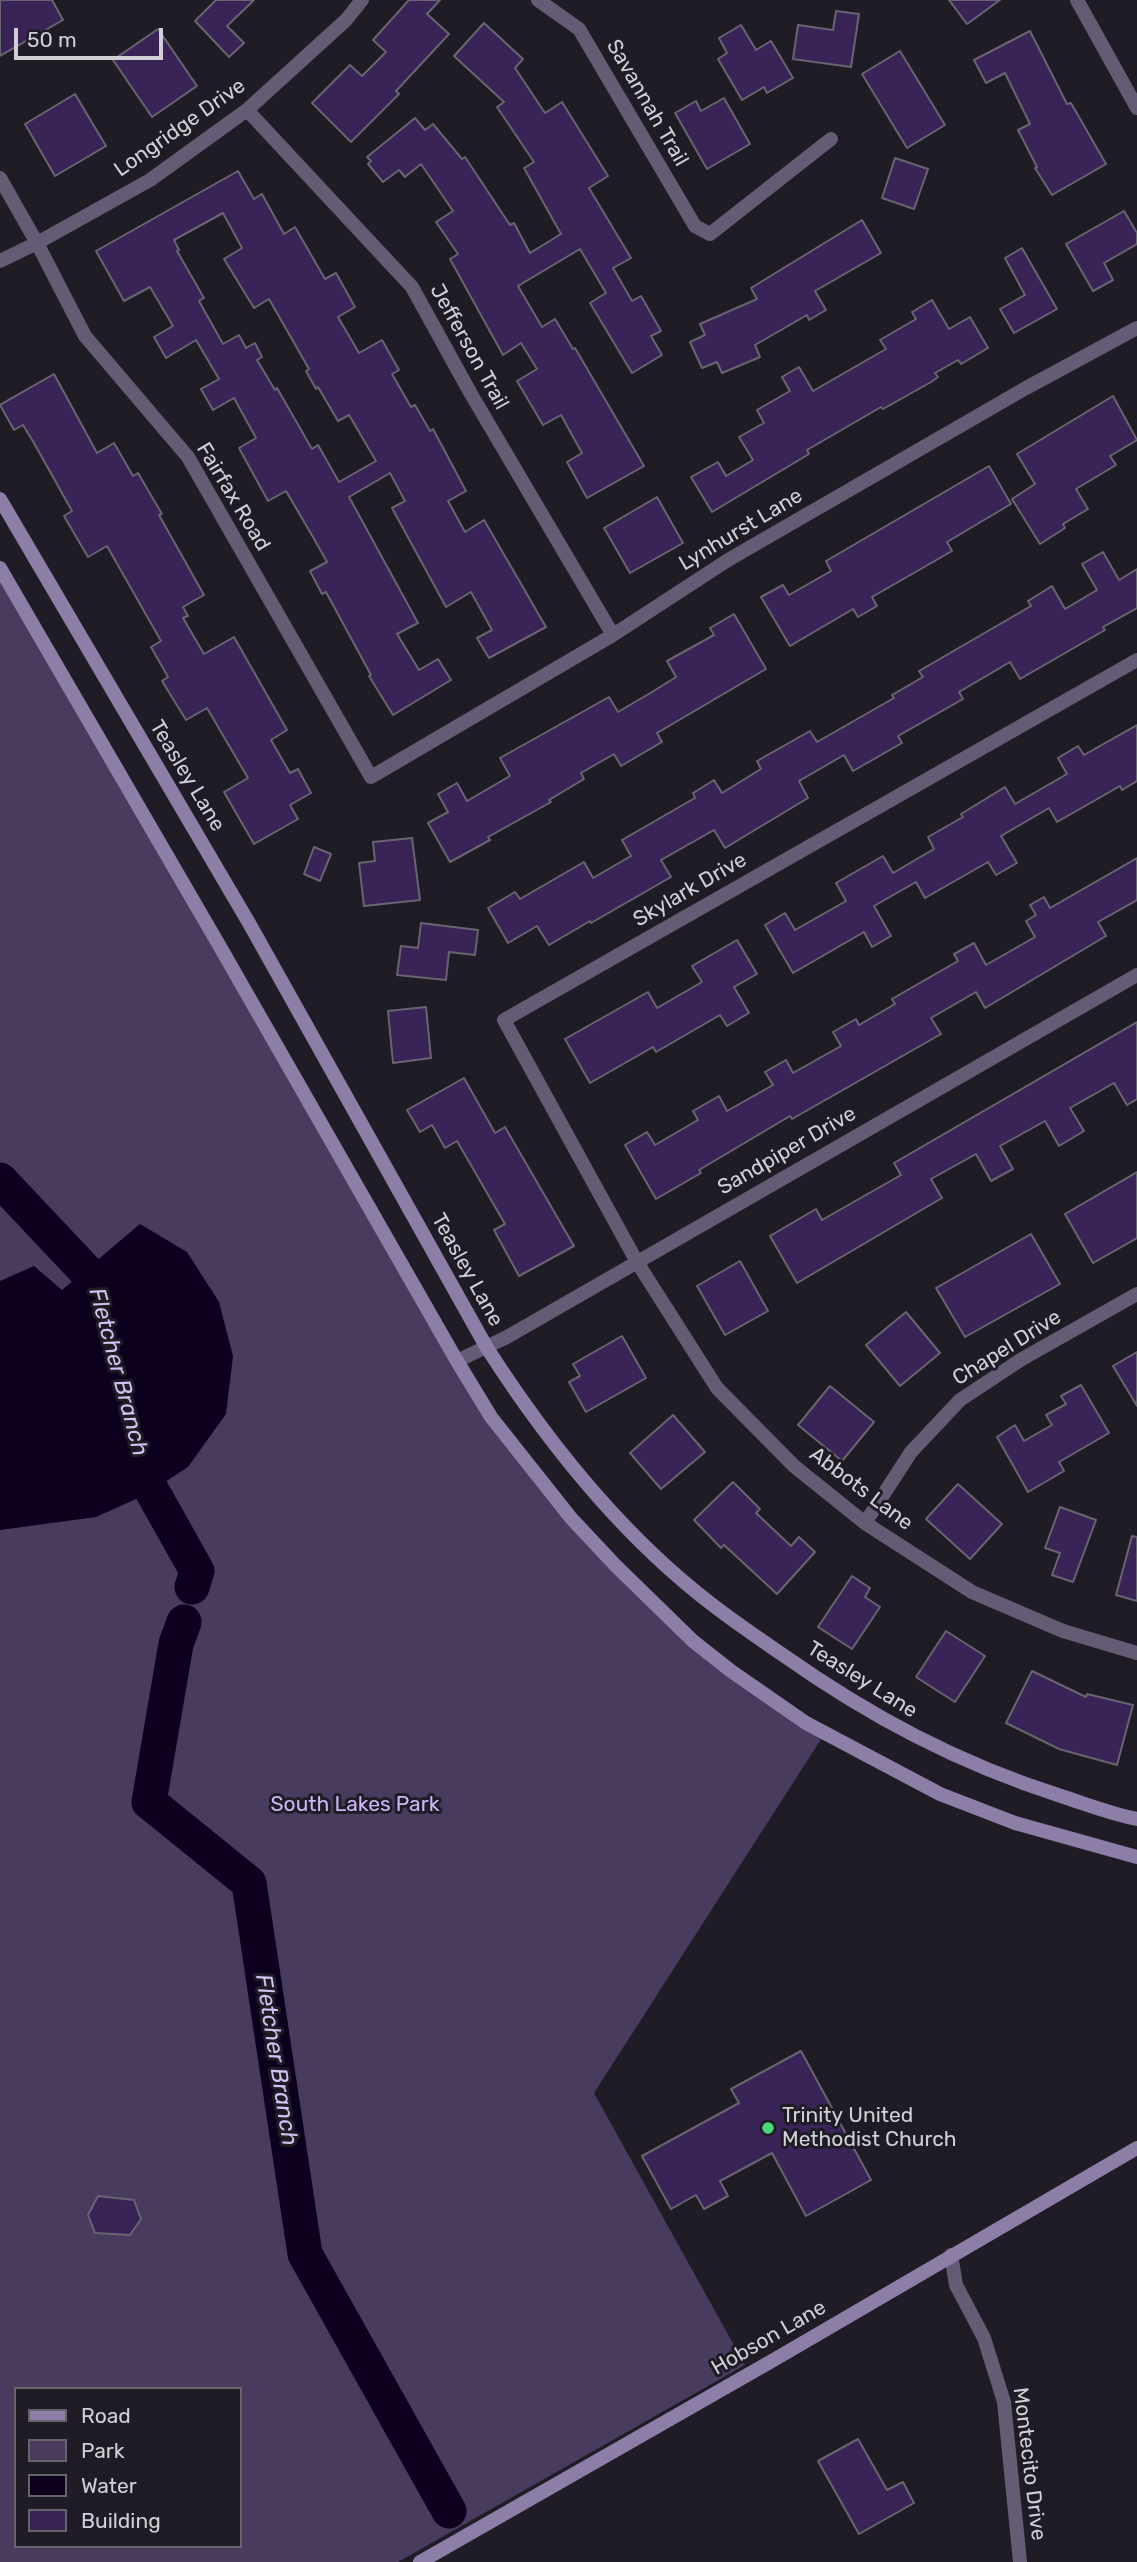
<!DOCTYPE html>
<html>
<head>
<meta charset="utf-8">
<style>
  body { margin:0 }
  #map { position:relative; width:1137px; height:2562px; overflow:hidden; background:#1f1c25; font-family:Rubik,sans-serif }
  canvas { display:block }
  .legend { position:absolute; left:14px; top:2387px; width:228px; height:161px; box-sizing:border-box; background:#1f1c25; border:2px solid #67646c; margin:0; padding:9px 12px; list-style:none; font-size:21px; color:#d2d0d7 }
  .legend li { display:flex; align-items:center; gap:14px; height:35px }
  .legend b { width:35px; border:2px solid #67646c }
  .scale { position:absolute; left:14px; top:28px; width:149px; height:32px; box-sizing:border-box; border:4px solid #d2d0d7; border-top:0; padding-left:9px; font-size:21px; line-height:24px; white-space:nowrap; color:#d2d0d7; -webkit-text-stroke:5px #1f1c25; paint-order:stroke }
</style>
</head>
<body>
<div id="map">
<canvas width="1137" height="2562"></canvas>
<ul class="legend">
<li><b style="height:9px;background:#8c7ea6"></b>Road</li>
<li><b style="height:19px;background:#483b5e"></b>Park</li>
<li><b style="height:19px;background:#0c001e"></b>Water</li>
<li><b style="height:19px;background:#392357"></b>Building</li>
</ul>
<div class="scale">50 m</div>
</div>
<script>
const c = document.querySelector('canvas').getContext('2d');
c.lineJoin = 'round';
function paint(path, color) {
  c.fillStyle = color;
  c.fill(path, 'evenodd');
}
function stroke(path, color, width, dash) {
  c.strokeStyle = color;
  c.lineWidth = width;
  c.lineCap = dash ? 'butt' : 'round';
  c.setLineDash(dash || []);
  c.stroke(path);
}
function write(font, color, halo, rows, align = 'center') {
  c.font = font + ' Rubik,sans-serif';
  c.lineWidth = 6;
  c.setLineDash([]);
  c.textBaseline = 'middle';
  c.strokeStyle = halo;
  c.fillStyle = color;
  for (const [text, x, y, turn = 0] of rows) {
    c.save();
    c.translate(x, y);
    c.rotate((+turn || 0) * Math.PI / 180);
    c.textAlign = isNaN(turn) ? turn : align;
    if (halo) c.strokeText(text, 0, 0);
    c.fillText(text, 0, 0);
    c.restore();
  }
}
const green = new Path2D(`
  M0,572L457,1361L571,1518L693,1641L825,1733L594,2093L745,2365L398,2562H0ZM16,2389H240V2546H16Z`);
const water = new Path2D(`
  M140,1224L187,1252L219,1302L233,1356L226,1414L188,1467L145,1495L96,1517L0,1530V1281L34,1266L62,1290Z`);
const river = new Path2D(`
  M0,1180L99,1285L106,1311
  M139,1447L147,1482L197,1571L192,1587
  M184,1622L176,1644L149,1802L249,1883L305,2254L449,2511`);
const building = new Path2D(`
  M0,0H52L63,20L0,56Z
  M216,0H254L227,26L244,43L229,57L195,21Z
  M409,0H440L427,14L449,34L396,91L399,94L351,142L312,103L350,65L362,76L386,52L373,40Z
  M949,0H1000L967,24Z
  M836,11L859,14L851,67L793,59L798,25L833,30Z
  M484,23L523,59L515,68L545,113L562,102L608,176L589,188L631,258L613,268L632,301L641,296L661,331L651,336L662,355L632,373L590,303L606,293L580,249L518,286L542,327L555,319L573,349L575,348L644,466L587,498L567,462L582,453L561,415L543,425L517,381L537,369L521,343L503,355L450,259L458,254L436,222L453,211L421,164L405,177L399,170L383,182L368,164L371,161L367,157L415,118L425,130L433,124L462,159L465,157L510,225L514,223L530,253L561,234L524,168L534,162L497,107L504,102L454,56Z
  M741,25L756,50L771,41L793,78L767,93L764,87L742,100L718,59L727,53L719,38Z
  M158,29L197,86L152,117L113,60Z
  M1030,31L1067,104L1071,103L1106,164L1052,195L1035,168L1037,167L1018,130L1030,124L1005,73L986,83L974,60Z
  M900,51L945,125L907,148L862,74Z
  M75,94L106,146L55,176L25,124Z
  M724,98L750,144L707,169L675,113L696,101L701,111Z
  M895,158L928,169L914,209L882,198Z
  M238,171L254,199L262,194L284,234L295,227L325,279L336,273L355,307L338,317L359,353L382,340L399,370L392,374L411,407L415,405L430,431L433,429L466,491L448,501L465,532L484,520L546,627L489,658L477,638L492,630L471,592L446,607L392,508L405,501L390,473L349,497L418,623L397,634L419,670L438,659L451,680L393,715L369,676L371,675L326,592L322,594L310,571L327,562L313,537L286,491L268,501L239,448L256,438L234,398L213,410L201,389L219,379L196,340L166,358L154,337L173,326L150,287L124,301L96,251ZM223,213L242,248L224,259L254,308L269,299L309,369L306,371L316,389L318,387L338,421L349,415L376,461L339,482L318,445L312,449L277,388L275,390L257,360L262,357L255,343L246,348L239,335L223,344L199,301L204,298L177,251L179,250L174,240Z
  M1124,211L1137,233V244L1104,263L1113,280L1093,291L1066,244Z
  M862,220L881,253L815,291L826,310L809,320L807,315L755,345L760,357L722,373L717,362L702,368L690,342L705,335L700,324L757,299L751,288Z
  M1022,248L1057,309L1014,333L1000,309L1025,295L1005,258Z
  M932,300L949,329L970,317L988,348L961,364L958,360L935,373L938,377L931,382L883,409L881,407L807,450L809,454L712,512L691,477L718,462L726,476L753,460L739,437L764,423L757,410L790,391L782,377L799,367L813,391L886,349L880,340L916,319L912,312Z
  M54,374L97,453L114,443L133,476L138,473L162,514L159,515L204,595L183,607L188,616L183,618L204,654L234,637L287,730L271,740L290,773L298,769L311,793L290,805L298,819L254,844L224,792L248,778L207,708L186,720L162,681L168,677L151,647L161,641L107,546L88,557L64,516L72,511L34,443L23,425L14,430L0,405Z
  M1113,396L1137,440L1110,456L1116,465L1076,489L1088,509L1063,524L1065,528L1040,544L1012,499L1035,484L1017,454Z
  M989,466L1011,504L947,542L952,551L872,597L877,606L858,617L853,609L790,646L761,597L783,585L789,595L831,571L826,561Z
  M657,497L683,543L630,573L604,528Z
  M1103,552L1119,580L1137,569V608L1103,627L1105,630L1020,679L1010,662L959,692L963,699L898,736L902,743L853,771L844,755L799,781L808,798L725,848L714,830L661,860L671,877L591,923L590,921L549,945L537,926L508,943L488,908L515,892L520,899L584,862L593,878L631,856L622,840L695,798L693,793L714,780L722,793L761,769L757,761L810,731L817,742L894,698L892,695L923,677L919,671L1031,606L1028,601L1052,586L1065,609L1097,590L1082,564Z
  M734,614L766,669L657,733L662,742L621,766L614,754L581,773L584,779L549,800L551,802L488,837L490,840L450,862L428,823L448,812L438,794L457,783L467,801L510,776L500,758L609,697L618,712L652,692L676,677L667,661L714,635L710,628Z
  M1137,725V781L1122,790L1120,786L1057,822L1049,808L1001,836L1017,863L996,875L988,862L925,898L916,882L874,906L891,936L872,947L864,932L793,973L765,925L785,913L795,930L846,901L836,883L883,856L893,873L934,849L928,837L963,817L961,814L1005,787L1015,804L1067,774L1058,758L1078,746L1084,755Z
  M412,838L420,900L364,906L359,863L375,861L373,842Z
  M314,847L331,854L320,881L304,874Z
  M1137,858V900L1098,922L1106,936L985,1008L976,992L931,1018L941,1034L792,1119L790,1116L699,1170L701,1173L656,1199L625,1145L647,1132L655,1145L698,1120L693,1111L719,1096L727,1111L773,1085L765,1072L786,1060L793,1073L841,1046L833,1032L856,1019L859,1025L895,1004L892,999L958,961L954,954L974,943L986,965L1035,937L1026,921L1036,915L1030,905L1044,897L1050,908Z
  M421,923L478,930L475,955L449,952L446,980L397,975L401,946L418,948Z
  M737,940L757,974L734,987L749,1013L727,1026L720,1015L656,1052L653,1047L590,1083L565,1039L648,992L657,1008L702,982L692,966Z
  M426,1007L431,1058L393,1063L388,1011Z
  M1137,1022V1099L1127,1105L1114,1083L1070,1108L1084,1131L1059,1146L1045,1121L1000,1146L1013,1169L991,1181L976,1154L931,1179L942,1198L797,1283L770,1236L816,1209L822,1220L901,1175L894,1163Z
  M464,1078L495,1133L505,1127L574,1246L519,1276L494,1230L505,1224L457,1141L445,1148L432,1125L420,1132L407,1110Z
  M1137,1172V1238L1093,1263L1065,1214Z
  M1031,1234L1060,1284L965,1337L936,1288Z
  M740,1261L768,1311L725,1335L697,1286Z
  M906,1312L940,1353L900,1386L866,1345Z
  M622,1336L646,1378L586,1412L569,1382L580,1376L573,1364Z
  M1137,1352V1406L1113,1366Z
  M1081,1385L1109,1433L1059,1462L1064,1471L1028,1492L997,1437L1015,1425L1024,1441L1052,1425L1046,1415L1066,1404L1061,1396Z
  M830,1386L874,1422L842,1461L798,1425Z
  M673,1415L705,1452L661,1489L630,1453Z
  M733,1482L760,1509L756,1513L791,1546L799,1537L815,1552L777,1594L724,1545L721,1548L694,1520Z
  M958,1484L1002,1524L970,1559L926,1519Z
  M1060,1507L1096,1520L1073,1582L1052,1575L1060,1553L1045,1548Z
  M1132,1536L1137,1537V1601L1116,1595Z
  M852,1576L870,1588L865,1597L880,1607L852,1649L818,1627Z
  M946,1631L985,1656L955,1702L916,1677Z
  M1032,1671L1086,1697L1087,1694L1133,1705L1117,1765L1059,1749L1006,1723Z
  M801,2051L871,2180L806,2216L772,2153L720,2181L728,2196L704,2209L696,2195L671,2209L642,2156L739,2103L731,2089Z
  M98,2196L134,2200L141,2219L130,2235L95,2233L88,2215Z
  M858,2439L887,2490L903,2482L914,2503L859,2534L818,2461Z`);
const street = new Path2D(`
  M538,0L579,29L695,226L710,234L831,139
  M1077,0L1137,108
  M247,110L412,287L471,394L613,635
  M0,178L37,243L85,336L188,457L371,777L613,635L728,560L1026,388L1137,328
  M0,261L37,243L150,180L247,110L346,20L362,0
  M1137,660L504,1020L637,1262L717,1388L794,1466L865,1523L972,1592L1063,1631L1137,1653
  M457,1361L507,1337L1137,975
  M865,1523L911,1452L960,1400L1022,1359L1137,1294
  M951,2255L956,2285L984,2338L1004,2402L1020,2562`);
const secondary = new Path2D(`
  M0,499L249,923L487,1348C548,1443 623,1537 714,1606C736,1623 760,1639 783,1655C871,1717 958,1763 1061,1796C1086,1804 1111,1814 1137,1819
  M0,568L219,945L457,1361L491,1417L571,1518L616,1566L693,1641L731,1671L806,1723L940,1794L1015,1823L1137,1857
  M420,2562L777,2358L1137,2148`);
const markers = [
  [768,2128,7,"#49d778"]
];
const streetNames = [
  ["Savannah Trail",647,103,60],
  ["Longridge Drive",180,128,-35],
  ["Jefferson Trail",469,347,61],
  ["Fairfax Road",233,497,59],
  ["Lynhurst Lane",741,530,-31],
  ["Teasley Lane",187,776,59],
  ["Skylark Drive",690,890,-30],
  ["Sandpiper Drive",787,1151,-30],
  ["Teasley Lane",467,1270,61],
  ["Chapel Drive",1007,1348,-32],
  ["Abbots Lane",861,1489,37],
  ["Teasley Lane",862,1680,32],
  ["Hobson Lane",769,2338,-30],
  ["Montecito Drive",1029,2464,83]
];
const parkNames = [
  ["South Lakes Park",355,1805]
];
const poiNames = [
  ["Trinity United",782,2116],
  ["Methodist Church",782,2140]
];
const waterNames = [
  ["Fletcher Branch",118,1372,75],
  ["Fletcher Branch",276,2060,81]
];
paint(green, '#483b5e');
paint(water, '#0c001e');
stroke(river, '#0c001e', 35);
paint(building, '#392357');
stroke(building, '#686570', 2);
stroke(street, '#645b74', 14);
stroke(secondary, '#8c7ea6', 14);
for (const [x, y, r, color] of markers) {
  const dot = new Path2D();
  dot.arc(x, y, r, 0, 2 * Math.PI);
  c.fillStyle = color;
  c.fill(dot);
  stroke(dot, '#1f1c25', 2.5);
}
write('21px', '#d2d0d7', '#1f1c25', streetNames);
write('21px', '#ceb6f9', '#1f1c25', parkNames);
write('21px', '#d2d0d7', '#1f1c25', poiNames, 'left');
write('italic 23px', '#d2c1f3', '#1f1c25', waterNames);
</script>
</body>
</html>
